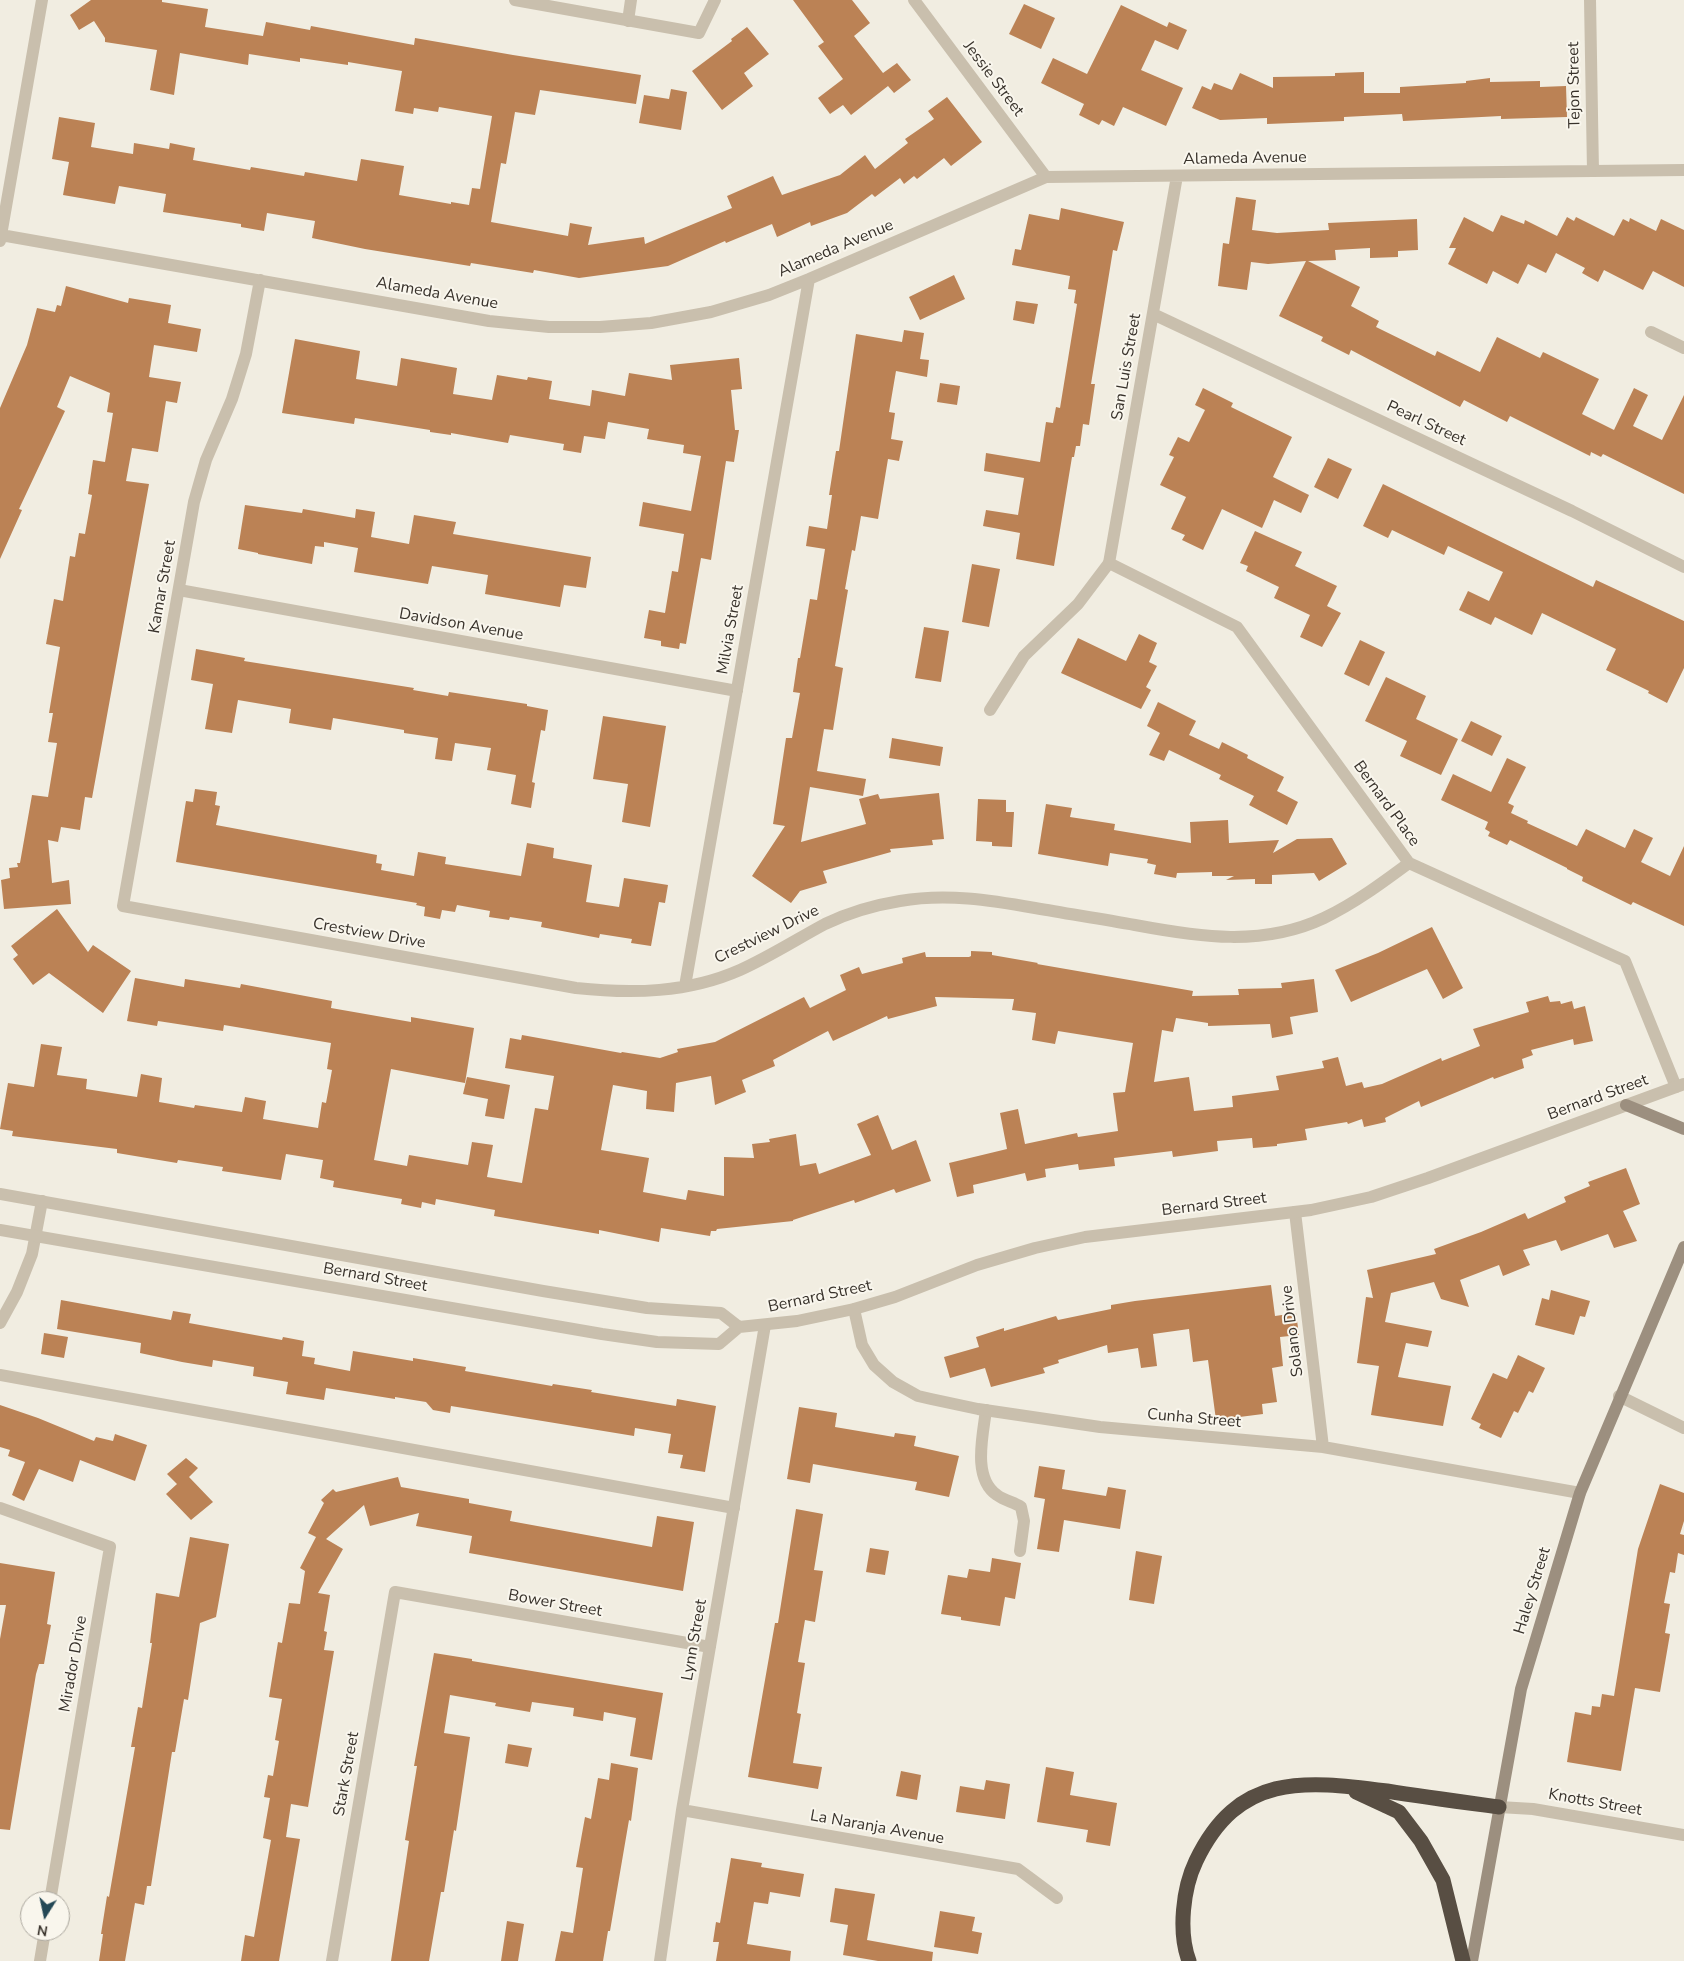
<!DOCTYPE html>
<html>
<head>
<meta charset="utf-8">
<style>
  body { margin:0 }
  #map { position:relative; width:1684px; height:1961px; overflow:hidden; background:#f1ede1; font-family:"Nunito Sans",sans-serif }
  canvas { display:block }
  .north { position:absolute; left:20px; top:1891px; width:50px; height:50px; box-sizing:border-box; background:#f9f6ed; border:1px solid #aca89f; border-radius:50%; rotate:190deg; font-size:14px; font-weight:700; line-height:20px; text-align:center; color:#38322b }
  .north::after { content:''; display:block; margin:auto; width:18px; height:22px; background:#244856; clip-path:polygon(50% 0,100% 100%,50% 72%,0 100%) }
</style>
</head>
<body>
<div id="map">
<canvas width="1684" height="1961"></canvas>
<div class="north">N</div>
</div>
<script>
const c = document.querySelector('canvas').getContext('2d');
c.lineJoin = 'round';
function paint(path, color) {
  c.fillStyle = color;
  c.fill(path, 'evenodd');
}
function stroke(path, color, width, dash) {
  c.strokeStyle = color;
  c.lineWidth = width;
  c.lineCap = dash ? 'butt' : 'round';
  c.setLineDash(dash || []);
  c.stroke(path);
}
function write(font, color, halo, rows, align = 'center') {
  c.font = font + ' "Nunito Sans",sans-serif';
  c.lineWidth = 4;
  c.setLineDash([]);
  c.textBaseline = 'middle';
  c.strokeStyle = halo;
  c.fillStyle = color;
  for (const [text, x, y, turn = 0] of rows) {
    c.save();
    c.translate(x, y);
    c.rotate((+turn || 0) * Math.PI / 180);
    c.textAlign = isNaN(turn) ? turn : align;
    if (halo) c.strokeText(text, 0, 0);
    c.fillText(text, 0, 0);
    c.restore();
  }
}
const building = new Path2D(`
  M91,0H162V2L208,9L205,27L263,36L266,22L310,30L311,26L414,45L415,38L513,55L641,75L636,104L540,90L535,115L515,112L506,164L501,163L491,222L568,236L570,223L592,227L588,245L644,237L645,244L732,208L727,196L773,176L782,195L840,175L865,155L875,169L908,143L905,139L934,119L928,111L947,97L982,142L951,166L944,158L917,179L914,176L904,184L900,178L875,197L872,194L847,213L811,226L810,222L777,237L772,224L726,243L725,241L668,266L579,278L534,270L533,273L471,263L470,266L365,249L312,238L315,221L267,213L264,231L241,227V224L163,212L166,194L119,186L115,204L63,195L69,162L52,159L59,117L95,123L91,147L133,154L134,143L169,149L170,143L195,148L193,160L250,170L251,167L304,176L305,172L357,181L361,159L404,166L399,195L451,204V202L469,205L472,188L480,189L492,116L439,107L438,112L414,108L413,114L395,111L402,71L348,62V65L300,58V62L249,54L248,65L180,53L174,95L150,90L157,50L105,42V38L94,21L79,30L70,15Z
  M793,0H852L870,23L854,36L883,73L897,63L911,80L894,93L888,86L851,115L843,105L830,114L818,98L843,79L818,46L824,42Z
  M1024,4L1055,18L1041,49L1009,34Z
  M1121,5L1167,27L1169,22L1187,30L1178,50L1155,40L1141,70L1183,88L1166,126L1123,107L1114,126L1102,120L1099,125L1079,115L1084,104L1041,83L1053,58L1087,74Z
  M747,27L769,54L744,73L753,86L722,110L692,71L732,41L731,39Z
  M1364,72V93H1400V87L1466,83V81L1490,78V82L1540,81V87L1566,86L1567,117L1501,119V116L1403,121L1402,114L1344,117V121L1267,124V118L1220,120L1192,108L1202,86L1211,90L1214,83L1232,90L1240,73L1273,88V77L1335,76V73Z
  M671,89L687,92L681,130L639,123L644,95L669,99Z
  M1236,197L1256,200L1252,230L1277,233L1329,230L1328,223L1417,219L1418,250L1398,251V257L1370,258V248L1335,250L1336,260L1308,261L1360,287L1351,306L1379,321L1376,327L1435,356L1437,351L1480,372L1497,337L1540,358L1543,352L1599,379L1582,414L1614,430L1634,388L1648,395L1633,426L1662,440L1684,395V494L1603,454L1601,457L1591,452L1590,456L1510,416L1507,422L1464,400L1460,407L1351,350L1349,355L1321,341L1323,337L1279,316L1306,261L1268,264L1251,262L1247,290L1218,286L1223,243L1229,244Z
  M1061,208L1124,222L1117,251L1113,250L1091,384H1095L1089,425L1083,424L1080,446H1076L1074,457H1072L1054,566L1016,559L1020,533L983,526L986,510L1018,515L1024,478L984,471L986,453L1040,462L1046,422L1053,423L1056,407L1060,408L1077,304L1074,303L1076,290L1068,289L1070,276L1012,265L1015,249L1021,250L1029,214L1059,220Z
  M1501,215L1524,224L1525,220L1557,236L1567,217L1574,221L1576,217L1614,236L1623,219L1629,222L1630,218L1656,231L1661,219L1684,230V287L1653,271L1643,290L1604,270L1598,282L1582,273L1585,268L1556,253L1546,273L1528,264L1518,284L1493,271L1487,284L1448,264L1456,248H1449L1464,217L1493,232Z
  M954,275L965,299L920,320L909,297Z
  M66,286L128,303L129,298L171,305L168,323L201,329L197,352L154,345L149,377L181,382L177,403L166,401L158,452L132,448L126,481L149,484L92,798L85,797L80,830L61,827L58,842L48,840L52,883L69,880L71,904L4,909L1,880L10,878L9,868L18,867L17,863H20L32,795L48,797L57,743L48,742L53,713H49L60,647L46,644L54,599L63,601L70,556L75,557L79,533L85,534L92,495L88,494L93,460L105,462L113,413L107,412L110,393L70,376L57,407L65,411L19,509L22,510L0,559V408L27,345L37,308L55,312L57,305L61,306Z
  M1016,301L1038,304L1034,324L1013,320Z
  M904,330L924,333L920,359L929,360L927,377L896,371L889,412L895,413L891,439L903,441L899,461L888,459L878,519L861,516L855,551L852,550L845,589L848,590L835,666L843,668L833,730L824,729L817,771L866,779L863,796L810,787L801,842L866,824L859,799L878,794L880,799L939,793L944,839L932,840L933,845L890,849L891,852L823,871L827,883L800,891L791,903L752,876L785,826L773,824L786,738H792L800,693L793,692L798,658H800L810,599L817,600L825,549L806,546L809,526L827,529L832,495H829L836,451H839L856,334L902,342Z
  M295,339L360,351L356,379L397,386L401,358L457,368L453,394L492,400L497,375L527,380L528,377L552,381L549,399L590,406L592,390L625,396L629,373L672,380L670,365L739,358L742,389L731,390L735,430H739L734,462L726,461L711,560L701,558L686,644L680,643L679,649L661,646V641L644,638L649,610L665,613L672,571L678,572L684,534L639,526L643,502L691,511L701,456L683,453L684,445L647,439L649,429L608,422L605,439L584,436L581,453L563,450L564,444L510,435L508,443L451,433V435L430,432V430L355,418L354,424L282,413Z
  M940,383L960,386L957,405L937,402Z
  M1203,388L1233,403L1231,407L1292,437L1273,477L1309,495L1301,513L1274,500L1262,528L1222,509L1203,550L1182,540L1185,535L1171,529L1186,497L1160,485L1174,457L1169,455L1178,437L1189,442L1205,410L1195,405Z
  M1328,458L1352,469L1338,499L1314,487Z
  M1383,484L1593,587L1596,580L1684,621V668L1667,703L1648,693L1649,691L1606,670L1616,649L1542,613L1532,635L1495,617L1491,625L1459,610L1468,591L1489,601L1503,572L1448,546L1444,555L1392,530L1388,538L1363,526Z
  M245,505L302,513L303,509L355,518L356,509L375,512L371,537L409,544L414,515L456,522L453,534L591,557L586,588L564,585L560,607L485,594L488,575L432,566L428,584L354,572L358,548L324,542V547L315,546L312,564L258,554V553L238,549Z
  M1255,531L1302,552L1295,566L1337,586L1327,606L1341,613L1322,647L1300,637L1310,615L1274,598L1279,587L1246,571L1248,566L1240,563Z
  M972,564L1000,569L989,627L962,622Z
  M924,627L949,631L941,682L915,678Z
  M1139,634L1157,643L1149,662L1157,666L1146,687L1151,690L1141,709L1061,673L1078,638L1126,661Z
  M1360,640L1385,652L1369,686L1344,674Z
  M196,649L245,658L244,661L414,688L413,690L448,696L449,692L527,704V706L548,710L545,731L541,730L532,782L535,783L531,808L511,804L516,775L487,770L491,748L455,743L452,761L435,759L438,738L404,733V730L333,718L331,730L289,723L291,709L238,700L232,733L205,729L213,684L191,680Z
  M1386,677L1426,696L1416,719L1458,739L1441,775L1400,756L1407,741L1365,721Z
  M1158,702L1196,721L1189,735L1219,749L1222,742L1248,755L1247,758L1284,777L1277,791L1298,802L1287,825L1249,805L1254,796L1219,779L1221,775L1169,750L1164,761L1149,755L1160,733L1147,726Z
  M603,716L666,726L650,827L622,822L628,784L593,779Z
  M1471,721L1502,736L1492,756L1461,741Z
  M892,738L943,747L940,766L889,758Z
  M1507,758L1526,767L1508,803L1514,806L1511,813L1528,821L1527,823L1577,846L1586,829L1625,848L1634,829L1653,838L1641,862L1670,876L1684,846V926L1633,902L1631,905L1582,881L1583,877L1567,869V868L1510,840L1507,845L1488,836L1490,832L1485,829L1488,822L1441,800L1453,774L1491,792Z
  M195,789L217,792L215,805L220,806L216,825L377,855L376,863L382,864L381,870L414,876L418,852L446,857L445,864L521,876L527,843L554,848L553,858L592,865L586,902L619,907L624,878L668,885L665,903L659,902L651,946L631,943L632,939L600,934L599,938L541,927L542,922L510,917L509,920L489,917L490,911L457,905L455,912L442,910L440,919L424,916L425,907L416,905L417,903L176,862L186,801L193,802Z
  M978,799L1006,800V812H1014L1012,847L992,846V842L976,841Z
  M1046,804L1072,808L1070,817L1115,824L1114,830L1191,843L1190,822L1228,820L1229,843L1279,840L1273,853L1297,839L1332,838L1347,864L1319,881L1314,873L1272,875V884H1255V879L1226,880L1234,876H1212V872L1177,873L1176,878L1154,874L1156,865L1147,863L1148,859L1110,853L1108,866L1038,854Z
  M57,909L88,952L93,945L131,971L103,1013L49,973L33,985L13,959L18,955L11,946Z
  M1432,927L1463,988L1443,999L1427,969L1351,1002L1335,970L1378,953Z
  M971,951L992,952V955L1038,963L1037,964L1193,991L1192,996L1239,995L1238,989L1282,988L1281,983L1314,979L1318,1012L1290,1017L1293,1034L1272,1038L1270,1024L1208,1026V1023L1176,1018L1173,1032L1162,1030L1154,1082L1189,1077L1194,1111L1233,1107L1232,1096L1279,1090L1276,1076L1324,1068L1322,1061L1338,1057L1346,1086L1362,1082L1364,1088L1382,1084L1441,1058L1442,1061L1480,1046L1473,1029L1529,1012L1526,1002L1548,996L1550,1002L1560,1001L1561,1004L1572,1001L1574,1009L1585,1006L1593,1041L1574,1045L1573,1039L1531,1050L1533,1055L1522,1059L1524,1068L1494,1079L1493,1077L1421,1107L1419,1101L1385,1118L1386,1122L1364,1127L1362,1119L1348,1124L1347,1122L1305,1129L1307,1140L1277,1144V1146L1253,1148L1252,1138L1217,1141L1218,1151L1173,1157L1172,1151L1114,1158L1115,1166L1079,1170L1078,1164L1045,1169L1046,1177L1027,1181L1025,1173L973,1185L974,1193L957,1197L949,1163L1007,1149L1000,1113L1018,1109L1025,1144L1077,1133L1078,1137L1118,1131L1113,1093L1125,1092L1133,1043L1058,1031L1055,1044L1032,1040L1036,1013L1012,1010L1014,999L935,997L937,1006L888,1019L887,1016L833,1041L828,1031L773,1060L775,1066L742,1080L746,1092L715,1105L711,1076L676,1083L674,1112L646,1109L647,1091L613,1085L601,1150L649,1158L643,1192L686,1200L688,1190L724,1196V1157L754,1158L752,1144L770,1142L769,1139L796,1134L800,1166L816,1163L819,1174L871,1155L857,1124L878,1115L892,1150L916,1140L931,1181L896,1193L894,1189L855,1203L854,1200L793,1220V1221L717,1229L716,1231H711L710,1236L661,1228L659,1242L599,1230V1234L494,1216L495,1210L436,1199L435,1205L422,1202L421,1208L401,1204L402,1199L333,1187L334,1181L320,1178L323,1160L286,1154L281,1180L222,1171L223,1167L178,1160L177,1163L117,1153V1149L12,1136L13,1131L0,1129L8,1083L34,1087L41,1044L62,1047L57,1075L87,1079L86,1089L137,1097L141,1074L162,1078L159,1102L194,1108L195,1105L242,1112L245,1097L266,1101L263,1119L318,1128L322,1102L326,1103L332,1070L327,1069L331,1043L224,1025L223,1031L158,1021L157,1026L127,1021L135,978L184,987L185,979L240,988L241,984L332,1001L331,1008L411,1022V1017L474,1028L465,1083L391,1069L374,1160L407,1166L409,1155L468,1165L472,1142L493,1145L487,1177L522,1183L535,1108L548,1110L554,1076L505,1068L510,1038L521,1040L522,1035L621,1053L622,1052L660,1058L678,1052L677,1049L715,1042L804,997L810,1008L846,990L840,975L859,967L862,974L903,963L902,958L925,952L926,957H969L971,956Z
  M467,1077L510,1085L504,1119L485,1116L488,1099L463,1094Z
  M1626,1168L1640,1204L1623,1211L1637,1241L1614,1248L1608,1234L1561,1251L1556,1240L1523,1250L1530,1265L1503,1276L1499,1265L1460,1280L1469,1307L1441,1299L1434,1282L1391,1293L1385,1322L1432,1331L1428,1347L1406,1343L1398,1377L1451,1386L1443,1426L1371,1415L1379,1366L1357,1363L1366,1297L1373,1298L1367,1270L1436,1254L1434,1249L1481,1232L1525,1213L1528,1219L1566,1202L1564,1197L1590,1186L1588,1182Z
  M1271,1285L1275,1316L1296,1313L1299,1335L1280,1337L1283,1366L1272,1368L1277,1402L1262,1404L1263,1414L1216,1420L1208,1360L1193,1362L1189,1329L1153,1334L1157,1366L1141,1368L1138,1348L1108,1353L1107,1345L1058,1360L1059,1363L1043,1368L1045,1373L991,1387L985,1368L950,1378L944,1357L979,1347L976,1337L1004,1328V1331L1056,1316L1058,1320L1111,1309V1305L1135,1301Z
  M1551,1290L1590,1301L1585,1317L1580,1316L1574,1335L1535,1325L1542,1298L1549,1300Z
  M61,1300L171,1320L173,1311L191,1314L189,1323L282,1340L283,1337L304,1341L302,1356L315,1358L314,1364L350,1371L353,1351L413,1361V1358L466,1367L465,1371L552,1386L553,1384L592,1390L591,1392L676,1406L677,1399L716,1406L705,1472L680,1468L683,1455L668,1453L671,1434L635,1428L634,1436L451,1406L450,1413L433,1410L426,1402L395,1397V1399L326,1388L324,1400L286,1394L288,1382L253,1376L254,1367L213,1360L212,1367L182,1362L140,1353L141,1343L57,1329Z
  M44,1333L68,1337L64,1358L41,1354Z
  M1518,1355L1545,1368L1533,1393L1529,1391L1518,1413L1514,1411L1501,1438L1479,1428L1481,1424L1471,1419L1493,1373L1507,1379Z
  M0,1405L38,1418L94,1441L96,1437L113,1441L115,1434L147,1445L135,1481L80,1460L73,1482L39,1469L24,1501L12,1495L25,1462L8,1456L10,1450L0,1447Z
  M799,1407L837,1413L835,1427L894,1437L895,1433L916,1436L914,1446L959,1456L949,1497L915,1490L917,1482L813,1464L810,1483L787,1479Z
  M186,1458L198,1468L189,1477L213,1502L191,1520L166,1494L177,1484L167,1474Z
  M1039,1466L1065,1470L1062,1489L1106,1496L1108,1487L1126,1490L1120,1529L1064,1520L1059,1552L1037,1549L1045,1499L1034,1497Z
  M398,1477L401,1487L469,1499V1503L512,1511L510,1521L652,1547L657,1516L694,1522L683,1591L469,1553L472,1536L416,1526L419,1513L370,1526L364,1505L326,1539L343,1549L318,1593L330,1595L324,1631L327,1632L324,1650L334,1651L308,1807L291,1804L286,1837L300,1839L279,1961H241L245,1935L254,1937L271,1840L263,1838L270,1798L264,1797L268,1775L273,1776L279,1741L275,1740L282,1699L269,1697L278,1642L282,1643L289,1603L300,1604L305,1571L300,1568L316,1537L308,1533L324,1503L321,1500L333,1489L336,1492Z
  M1660,1484L1684,1493V1521L1680,1534L1684,1535V1555L1678,1553L1675,1573L1670,1572L1664,1603L1670,1604L1665,1633L1670,1634L1660,1692L1635,1688L1621,1771L1567,1762L1575,1712L1591,1715L1592,1706L1600,1707L1602,1694L1614,1696L1638,1549Z
  M796,1509L823,1514L814,1570L823,1571L815,1622L805,1620L798,1662L805,1663L797,1713L801,1714L793,1763L822,1767L818,1789L748,1777L775,1623H778Z
  M190,1537L229,1544L216,1617L200,1623L188,1700L184,1699L175,1752H172L151,1886H147L144,1905L135,1903L125,1961H99L103,1934H101L107,1896L109,1897L135,1747H131L138,1707L142,1708L152,1643H150L156,1593L179,1597Z
  M870,1548L889,1551L885,1575L866,1572Z
  M1136,1551L1162,1556L1154,1604L1129,1600Z
  M992,1558L1021,1563L1015,1599L1005,1597L1000,1626L961,1620V1617L941,1614L948,1575L967,1578L969,1569L990,1572Z
  M0,1563L55,1572L47,1624L51,1625L44,1664H39L36,1674L10,1830L0,1829V1639L6,1605H0Z
  M434,1653L472,1659V1661L663,1693L652,1760L630,1756L636,1718L604,1712L603,1721L573,1716L574,1708L532,1702L530,1712L495,1706L496,1703L450,1695L444,1733L470,1737L456,1831L454,1830L444,1892H441L429,1961H391L409,1841L405,1840L417,1766H414Z
  M508,1744L532,1748L528,1767L505,1763Z
  M611,1763L638,1768L631,1821L629,1820L610,1931H608L603,1961H555L561,1931L573,1933L583,1868L576,1867L585,1817L591,1819L598,1778L609,1780Z
  M1046,1767L1074,1772L1070,1795L1117,1803L1110,1846L1086,1842L1088,1830L1037,1822Z
  M901,1771L921,1775L917,1800L896,1796Z
  M986,1780L1010,1784L1005,1819L956,1812L960,1786L984,1790Z
  M731,1858L762,1863L761,1867L804,1874L800,1897L770,1892L768,1904L754,1902L747,1944L791,1951L790,1961H716L719,1942H713L716,1922L720,1923Z
  M835,1888L875,1894L867,1940L933,1952L932,1961H878L843,1955L848,1925L830,1922Z
  M940,1911L975,1917L972,1931L982,1933L978,1954L934,1947Z
  M507,1921L524,1924L518,1961H501Z`);
const service = new Path2D(`
  M628,21L631,0
  M1651,332L1684,348
  M990,710L1024,656L1078,604L1109,563
  M0,1375L734,1508
  M986,1410C983,1435 972,1478 997,1495C1005,1501 1014,1502 1021,1507L1024,1521L1020,1551`);
const minor = new Path2D(`
  M515,0L699,33L715,0
  M914,0L1046,177
  M1590,0L1593,171
  M1177,176L1109,563L1237,627L1409,863L1625,961L1676,1087
  M1,235L489,321L549,327H600L651,323L711,312L769,295L809,279L1046,177L1684,170
  M0,241L42,0
  M260,280L246,354L232,399L206,460L194,502L123,906L576,988C632,994 688,993 740,970C769,957 797,939 825,924C848,913 875,905 900,901C946,893 990,900 1035,908C1069,914 1102,919 1135,925C1199,937 1263,947 1324,918C1355,903 1382,883 1409,863
  M1153,314L1572,511L1684,567
  M179,590L737,691
  M685,986L809,279
  M1295,1212L1323,1447
  M854,1309L862,1345L874,1365L893,1382L918,1396L931,1399L978,1409L1100,1427L1323,1447L1580,1493
  M0,1323L17,1292L32,1254L42,1201
  M1619,1396L1684,1428
  M0,1508L110,1547L50,1901
  M1499,1807L1533,1809L1684,1835
  M682,1810L1018,1869L1057,1898
  M40,1961L45,1931
  M332,1961L395,1592L710,1647
  M660,1961L682,1810L765,1325`);
const tertiary = new Path2D(`
  M0,1194L543,1291L647,1308L721,1313L739,1327
  M0,1230L602,1334L657,1342L719,1344L739,1327L797,1321L854,1309L895,1297L977,1265L1035,1248L1085,1237L1311,1210L1371,1197L1428,1178L1684,1084`);
const secondary = new Path2D(`
  M1626,1105L1684,1129
  M1472,1961L1521,1689L1580,1493L1684,1247`);
const motorway = new Path2D(`
  M1356,1792L1399,1812L1421,1841L1443,1880L1463,1961
  M1189,1961C1178,1932 1183,1888 1196,1861C1238,1773 1303,1780 1387,1791C1424,1797 1462,1802 1499,1807`);
const streetNames = [
  ["Jessie Street",993,79,53],
  ["Tejon Street",1575,85,-91],
  ["Alameda Avenue",1245,159,-1],
  ["Alameda Avenue",836,249,-23],
  ["Alameda Avenue",437,294,10],
  ["San Luis Street",1127,367,-80],
  ["Pearl Street",1426,424,25],
  ["Kamar Street",163,587,-80],
  ["Davidson Avenue",461,625,10],
  ["Milvia Street",731,630,-80],
  ["Bernard Place",1386,804,54],
  ["Crestview Drive",369,934,10],
  ["Crestview Drive",767,935,-26],
  ["Bernard Street",1598,1098,-20],
  ["Bernard Street",1214,1205,-7],
  ["Bernard Street",375,1278,10],
  ["Bernard Street",820,1297,-12],
  ["Solano Drive",1293,1331,-97],
  ["Cunha Street",1194,1419,5],
  ["Haley Street",1533,1591,-73],
  ["Bower Street",555,1604,10],
  ["Lynn Street",695,1640,-80],
  ["Mirador Drive",74,1664,-80],
  ["Stark Street",347,1774,-80],
  ["Knotts Street",1595,1803,10],
  ["La Naranja Avenue",877,1828,10]
];
paint(building, '#bb8255');
stroke(service, '#c9bfad', 12);
stroke(minor, '#c9bfad', 12);
stroke(tertiary, '#c9bfad', 12);
stroke(secondary, '#9c8f7f', 12);
stroke(motorway, '#584e43', 15);
write('16px', '#38322b', '#f9f6ed', streetNames);
</script>
</body>
</html>
